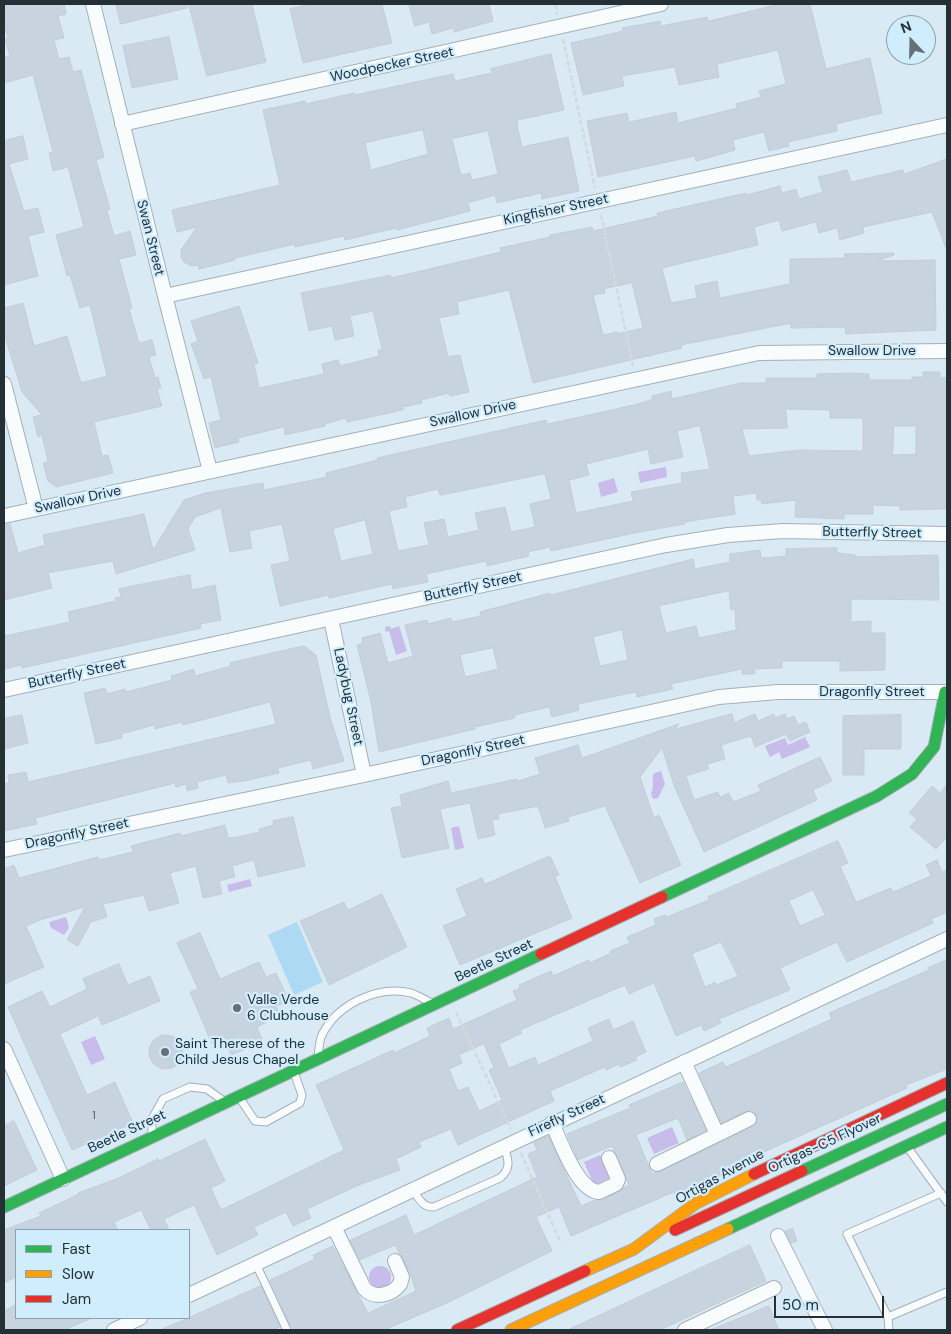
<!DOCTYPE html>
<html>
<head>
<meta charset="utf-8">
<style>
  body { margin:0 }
  #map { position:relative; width:951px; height:1334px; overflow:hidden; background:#daeaf4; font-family:"DM Sans",sans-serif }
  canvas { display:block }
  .frame { position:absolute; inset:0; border:5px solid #242f36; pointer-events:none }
  .legend { position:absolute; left:15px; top:1229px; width:175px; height:90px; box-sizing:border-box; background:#d0edfe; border:1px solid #8ba1ae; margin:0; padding:6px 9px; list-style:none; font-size:15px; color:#242f36 }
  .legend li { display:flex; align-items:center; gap:10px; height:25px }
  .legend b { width:25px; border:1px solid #8ba1ae }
  .north { position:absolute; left:886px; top:15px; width:50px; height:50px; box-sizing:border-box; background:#d0edfe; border:1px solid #8ba1ae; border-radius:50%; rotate:339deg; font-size:14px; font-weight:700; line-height:20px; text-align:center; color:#242f36 }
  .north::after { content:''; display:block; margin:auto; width:18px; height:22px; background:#647078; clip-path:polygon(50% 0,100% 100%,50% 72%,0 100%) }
  .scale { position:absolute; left:774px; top:1296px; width:110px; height:22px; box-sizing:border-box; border:2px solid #242f36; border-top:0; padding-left:6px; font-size:15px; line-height:18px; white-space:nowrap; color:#242f36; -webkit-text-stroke:4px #d0edfe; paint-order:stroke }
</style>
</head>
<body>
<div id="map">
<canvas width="951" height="1334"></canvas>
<div class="frame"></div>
<ul class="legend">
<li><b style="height:6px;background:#30b455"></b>Fast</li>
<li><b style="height:6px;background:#ff9f0a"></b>Slow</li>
<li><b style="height:6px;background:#e5322d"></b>Jam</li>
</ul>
<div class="north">N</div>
<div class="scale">50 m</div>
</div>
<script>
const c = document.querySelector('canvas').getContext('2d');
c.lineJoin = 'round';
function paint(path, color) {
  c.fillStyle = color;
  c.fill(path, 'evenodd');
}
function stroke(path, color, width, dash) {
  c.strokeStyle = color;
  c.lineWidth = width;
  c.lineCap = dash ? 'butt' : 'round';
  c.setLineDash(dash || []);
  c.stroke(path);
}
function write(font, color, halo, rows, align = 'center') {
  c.font = font + ' "DM Sans",sans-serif';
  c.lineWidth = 4.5;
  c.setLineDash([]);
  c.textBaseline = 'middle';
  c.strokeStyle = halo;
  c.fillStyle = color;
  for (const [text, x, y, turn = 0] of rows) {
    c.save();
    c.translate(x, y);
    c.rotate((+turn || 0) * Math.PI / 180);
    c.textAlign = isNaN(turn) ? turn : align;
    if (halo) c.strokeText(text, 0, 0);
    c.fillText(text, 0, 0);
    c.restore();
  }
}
const green = new Path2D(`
  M297,922L323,982L294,995L268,935Z`);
const water = new Path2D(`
  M666,467L667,477L640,483L638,472Z
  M614,478L618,492L601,497L598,483Z
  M390,626L391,629L399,626L407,651L396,655L389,631L386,632L385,627Z
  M805,737L810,747L782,759L779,752L770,757L765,746L785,738L788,745Z
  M661,771L665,784L658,798L653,799L651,793C655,786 651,780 654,773Z
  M459,826L464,848L455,850L451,828Z
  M250,879L252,886L229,892L227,885Z
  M66,917L69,928L64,935L51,928L49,922Z
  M95,1036L105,1059L91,1065L81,1042Z
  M672,1127L679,1143L654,1154L647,1138Z
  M600,1155L609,1178L594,1185L584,1162Z
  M369 1277a11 11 0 1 1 22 0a11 11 0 1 1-22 0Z`);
const building = new Path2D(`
  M4,4H64L66,14L58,16L64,38L54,40L59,59L69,57L73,72L81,70L104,157L96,160L110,209L107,210L114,236L130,231L136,255L119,259L132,308L129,309L139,343L152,340L156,355L149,357L155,378L158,377L161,388L157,389L162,406L94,422L102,456L108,455L113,473L56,487L48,481L43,463L48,462L42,435L38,437L33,417L42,415L22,392L6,340H4V308L23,303L34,346L67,336L81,383L107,376L90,305L80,308L70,275L67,276L56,235L84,227L68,167L53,171L49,153L53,152L33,75L4,83V57H10L5,39L8,38L4,23Z
  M116,4H187V8L121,24Z
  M189,4H252L266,62L207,76Z
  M312,4H382L392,43L303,63L290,9Z
  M409,4H489L493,21L454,32L453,28L432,34L429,22L415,26Z
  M780,4H810L826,69L870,58L882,113L836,124L837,131L788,142L789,146L769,151L764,132L733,140L735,150L715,156L696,161L695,156L598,177L587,121L627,113L629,122L676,112L678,123L737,108L736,104L761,97L759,91L786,84L778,50L717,64L719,77L679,85L675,67L622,76L624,86L583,95L571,43L623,31L622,28L660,21L661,26L707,17L708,21Z
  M169,37L178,79L132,88L123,46Z
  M551,54L564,110L518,120L517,125L522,147L568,137L579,191L542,199L541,193L497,203L495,195L468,203L470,211L397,230L396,228L345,240L344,236L295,247V244L235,258V260L199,269L198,265L191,266L184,262L181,257V250L197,227L177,232L172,210L280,185L263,110L305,101L306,104L354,93L355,95L453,74L455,81L492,73L491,69ZM423,130L428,154L371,170L365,143ZM488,131L498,174L472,180L470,173L461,175L452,139Z
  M23,136L28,159L9,164L24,211L38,208L44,232L28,236L38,276L4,285V141Z
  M947,159V251L932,212L863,227L864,233L840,240L837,228L819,233L816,222L782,231L779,220L754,227L758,245L662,268L671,303L697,298L695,286L717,281L720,298L790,284V259L845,258L844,254L894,253V255L877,261L935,260L936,330L846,334L845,327L791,328V323L681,345L682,348L533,383L509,290L457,302L459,314L439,318L448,357L460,355L469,392L450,396L449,393L421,400L422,403L403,407V410L347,422L346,418L325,424V426L285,435L284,427L238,438L239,442L215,448L209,423L221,420L211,377L204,379L191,344L198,341L191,321L239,306L258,363L254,364L259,388L324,374L322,364L338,360L340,366L379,356L378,350L382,349L373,311L350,316L354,336L335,340L332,326L309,331L301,293L391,275V278L501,252L500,248L550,237V235L592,227L593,231L658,216L657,213L746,193L747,195L780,186L782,193L796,189L799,199L823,192L818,177L847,170L851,182L903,170L904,174ZM632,283L643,328L617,334V332L603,335L593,295L605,293L604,289Z
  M923,372H940V377L947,378V509L900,510V506L873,505V514H844V519L795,517L796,500L762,504L761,500H757L756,493L733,496L735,514L684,522L685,524L639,532L551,551L550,547L528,552L529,556L487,566L486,561L426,574L428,582L393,589L392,584L329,598V595L280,606L271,565L290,561L282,524L249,531L252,548L230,552L221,508L195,517L188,529L195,550L116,574L113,561L48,573L52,588L4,600V525L10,524L18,553L45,545L43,535L144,514L153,550L184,500L205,493L263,483L264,490L327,477L326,473L378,460L377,458L546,420L547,424L580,417L638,404L653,399L652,396L671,391L672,399L741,383H766V378H817V374L852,373L869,374V380H912V377H923ZM786,409L830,410V418H863V451L799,450L749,456L742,429L787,428ZM700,426L710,469L681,473L682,483L631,492L633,501L576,513L569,480L589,475L586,464L648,449L651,464L683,457L677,431ZM894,426H916V454L893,455ZM545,474L551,499L530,504L535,527L511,532L505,507L475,513L479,530L448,537L444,519L424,523L429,545L398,551L389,511L407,507L405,497L438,489L440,495ZM365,520L373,554L341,561L333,529Z
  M837,548V553L855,555V557L938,555L939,600L851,599V622L871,621V633H885V670L840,671V661H782V668L754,669L755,674H742V669L671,684L673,689L637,697L636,692L578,704L579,710L552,717L549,707L514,715L515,718L475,727V729L379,752L371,702L357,645L363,643L362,638L380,633L388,663L413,656L405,625L427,620L428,624L451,618L452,622L481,616L480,612L550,593L551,595L693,559L695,569L730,562V554L760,550L761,558L786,556V549ZM729,591L731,610L735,609L736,630L699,638L696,626L666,633L659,606ZM622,630L628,660L600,666L593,637ZM493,648L498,669L465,677L460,655Z
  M190,575L192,590L215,585L221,620L200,624L201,628L22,668L21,665L4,669V636L70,622L68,612L116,601L115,598L121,597L119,589Z
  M304,646L316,655L330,717L344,761L313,769L311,760L278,768L279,773L244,781L228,783L226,775L197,782L198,788L187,791L186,784L176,787L175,783L35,818L37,824L4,831V784L9,783L8,775L26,772L28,782L276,724L270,702L183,725L182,722L155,729L154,725L121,734L122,738L96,744L84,693L105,688L107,694L125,689L126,692L172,680L171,676L194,669L195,676L231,666L230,663Z
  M732,714L734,723L755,714L758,721L774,714L775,718L785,714L787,719L794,716L798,725L806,722L810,732L790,741L786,734L755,747L751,736L721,745L725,759L707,764L709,769L686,776L694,800L718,792L720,797L729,793L733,802L761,791L758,785L820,757L832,781L813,790L817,800L704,852L675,788L662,748L640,777L654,818L659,815L681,865L640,883L605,806L568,817L569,821L545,828L538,806L498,814L499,819L492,820L495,835L478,839L470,803L440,809L449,848L402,858L391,808L402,806L400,795L448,781L451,793L517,779L518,781L540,774L535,758L578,745L582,758L679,724L675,729Z
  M22,715L28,743L4,749V719Z
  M901,715V749H864V775H843V716Z
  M947,784V837L936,849L910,827L917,819L909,813L932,786L940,793Z
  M293,817L305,866L258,877L254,860L232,866L235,877L219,881L222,894L203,898L196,866L170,873L179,903L149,911L144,895L103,904L107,917L91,922L78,946L67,940L85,907L40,920L26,926L44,967L4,984V869L14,865L19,878L98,857L99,860L133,852L131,846L180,833L181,836L225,825L228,838L237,837L260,832L259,829L274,825L273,821Z
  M838,841L848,863L840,866L856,902L891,888L893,892L931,876L926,865L937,860L942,872L947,870V912L931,919L933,923L847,962L837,942L780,968L790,990L719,1019L721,1023L704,1031L701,1025L676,1036L654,983L629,994L625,985L520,1030L522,1033L499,1044L509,1068L535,1057L538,1065L593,1041L588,1028L609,1019L613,1030L633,1021L646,1052L635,1057L637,1060L620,1067L619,1064L606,1070L605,1067L550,1091L554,1101L458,1145L451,1129L419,1142L421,1147L396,1159L400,1170L359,1185L307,1209L311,1218L293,1226L286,1212L254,1227L258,1235L217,1255L194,1205L164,1219L169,1230H151L141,1210L114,1222L118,1230H16V1277L4,1283V1230L41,1216L39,1213L79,1194L78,1193L116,1179L158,1159L159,1161L205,1139L225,1181L211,1188L221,1210L344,1150L316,1085L393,1050L394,1053L430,1036L427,1028L449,1018L453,1029L517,1000L513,991L520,988L519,985L551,971L553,976L589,960L590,963L611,953L610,951L630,943L627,937L656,925L654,919L665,915L666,917L709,900L708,897ZM813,890L825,915L800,926L789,901ZM721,942L738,976L716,985L715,982L705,987L692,954ZM484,1044L494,1068L489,1070L502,1100L479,1111L468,1087L458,1091L449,1069L462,1063L459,1055Z
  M550,856L559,875L555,877L572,918L460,965L443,926L467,916L456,889L482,878L485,884Z
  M382,894L407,947L329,985L300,921L344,902L348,910Z
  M200,933L220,979L259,962L266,977L276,973L289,1001L276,1006L278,1010L264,1016L267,1022L257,1027L263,1042L231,1055L224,1039L212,1044L190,992L198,989L177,943Z
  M947,960V1069L906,1085L907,1088L764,1152L765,1154L676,1197L674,1192L571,1236L559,1207L536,1217L552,1251L447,1303L384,1330H294L289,1323L270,1280L315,1259L313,1255L333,1246L368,1313L416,1291L410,1273L395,1245L360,1260L350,1240L406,1215L414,1235L537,1177L528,1154L537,1150L534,1143L548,1136L581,1206L595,1200H603L629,1185L612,1146L578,1160L567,1134L630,1108L629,1105L683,1082L706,1130L687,1140L678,1118L636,1135L652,1174L753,1127L758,1119L754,1112L750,1110L721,1123L699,1073L723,1062L726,1067L832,1019L829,1013L929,970L928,968Z
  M119,964L128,985L150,976L160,1001L102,1025L98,1016L60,1034L87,1095L115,1082L133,1123L72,1150L8,1007L42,991L50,1007L87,989L83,979Z
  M149 1052a17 17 0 1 1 34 0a17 17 0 1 1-34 0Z
  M14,1121L37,1170L4,1186V1126Z
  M793,1229L797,1241L791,1243L785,1231Z
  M750,1245L766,1281L660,1330H568Z
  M261,1286L280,1327L271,1330H161Z
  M16,1305V1318H92L64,1330H4V1311Z
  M769,1306L779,1330H710L754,1312Z`);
const path = new Path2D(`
  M555,4L557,14
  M563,39L595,188
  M601,215L633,366
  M456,1012L511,1129
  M521,1153L561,1243`);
const lane = new Path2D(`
  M318,1058C319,1050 319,1041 322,1035C337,1004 378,985 411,993C418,995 425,1000 432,1003
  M239,1097L255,1121L266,1122L300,1103L302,1095L294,1072
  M152,1134V1119L163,1099L190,1087L207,1089L225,1102
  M908,1148L947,1202
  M413,1189C418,1198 423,1208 434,1207L500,1178C512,1168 508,1159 504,1146
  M256,1264L287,1330
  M888,1317L947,1292
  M889,1330L888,1317L847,1234L941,1193`);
const street = new Path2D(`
  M93,4L165,296L210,471
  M122,124L661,4
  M165,296L947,125
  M4,384L36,509
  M4,516L759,353L947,351
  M331,619L364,775
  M4,690L666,545L728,535L783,531L947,534
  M4,850L364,775L719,697L778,692H947
  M4,1049L63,1179
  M684,1062L717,1134
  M552,1123C561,1142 577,1190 599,1192L616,1184L618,1179L609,1158
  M657,1164L749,1119
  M334,1227L364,1288C374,1300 392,1295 400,1284L402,1277L395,1261
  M778,1236L825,1330
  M189,1295L947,939
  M114,1330L140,1318
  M685,1330L774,1288`);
const fast = new Path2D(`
  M662,897L877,796L912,774L934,747L945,692
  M802,1171L947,1104
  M4,1207L541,954
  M728,1229L947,1127`);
const slow = new Path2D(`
  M585,1271L634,1249L695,1204L754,1174
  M511,1330L728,1229`);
const jam = new Path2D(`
  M541,954L662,897
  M754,1174L947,1083
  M675,1230L802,1171
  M457,1330L585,1271`);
const markers = [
  [237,1008,5,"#647078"],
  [165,1052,5,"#647078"]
];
const numberNames = [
  ["1",94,1116]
];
const streetNames = [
  ["Woodpecker Street",392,65,-12],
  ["Kingfisher Street",556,210,-12],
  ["Swan Street",150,238,76],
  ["Swallow Drive",872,351],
  ["Swallow Drive",473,414,-12],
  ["Swallow Drive",78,500,-12],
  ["Butterfly Street",872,533,1],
  ["Butterfly Street",473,587,-12],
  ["Butterfly Street",77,674,-12],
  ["Dragonfly Street",872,692],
  ["Ladybug Street",348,697,78],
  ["Dragonfly Street",473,751,-12],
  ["Dragonfly Street",77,834,-12],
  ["Beetle Street",494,961,-25],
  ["Firefly Street",567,1116,-25],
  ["Beetle Street",127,1132,-25],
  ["Ortigas-C5 Flyover",825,1144,-25],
  ["Ortigas Avenue",720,1177,-29]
];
const poiNames = [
  ["Valle Verde",247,1000],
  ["6 Clubhouse",247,1016],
  ["Saint Therese of the",175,1044],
  ["Child Jesus Chapel",175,1060]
];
paint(green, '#aed9f2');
paint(water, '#c8bceb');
paint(building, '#c8d3e0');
stroke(building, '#c3cdd6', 1);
stroke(lane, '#a4b0b8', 9);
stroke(street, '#a4b0b8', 16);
stroke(fast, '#a4b0b8', 13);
stroke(slow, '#a4b0b8', 13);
stroke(jam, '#a4b0b8', 13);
stroke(path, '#d4d9dc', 2.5, [5, 2.5]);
stroke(lane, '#f9fcfd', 7);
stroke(street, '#f9fcfd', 14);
stroke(fast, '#30b455', 11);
stroke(slow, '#ff9f0a', 11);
stroke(jam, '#e5322d', 11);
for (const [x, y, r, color] of markers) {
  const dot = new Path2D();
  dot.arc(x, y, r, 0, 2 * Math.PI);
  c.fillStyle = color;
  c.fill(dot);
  stroke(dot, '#d0edfe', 2);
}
write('11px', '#505a63', null, numberNames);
write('14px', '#242f36', '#d0edfe', streetNames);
write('14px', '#242f36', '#d0edfe', poiNames, 'left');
</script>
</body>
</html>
